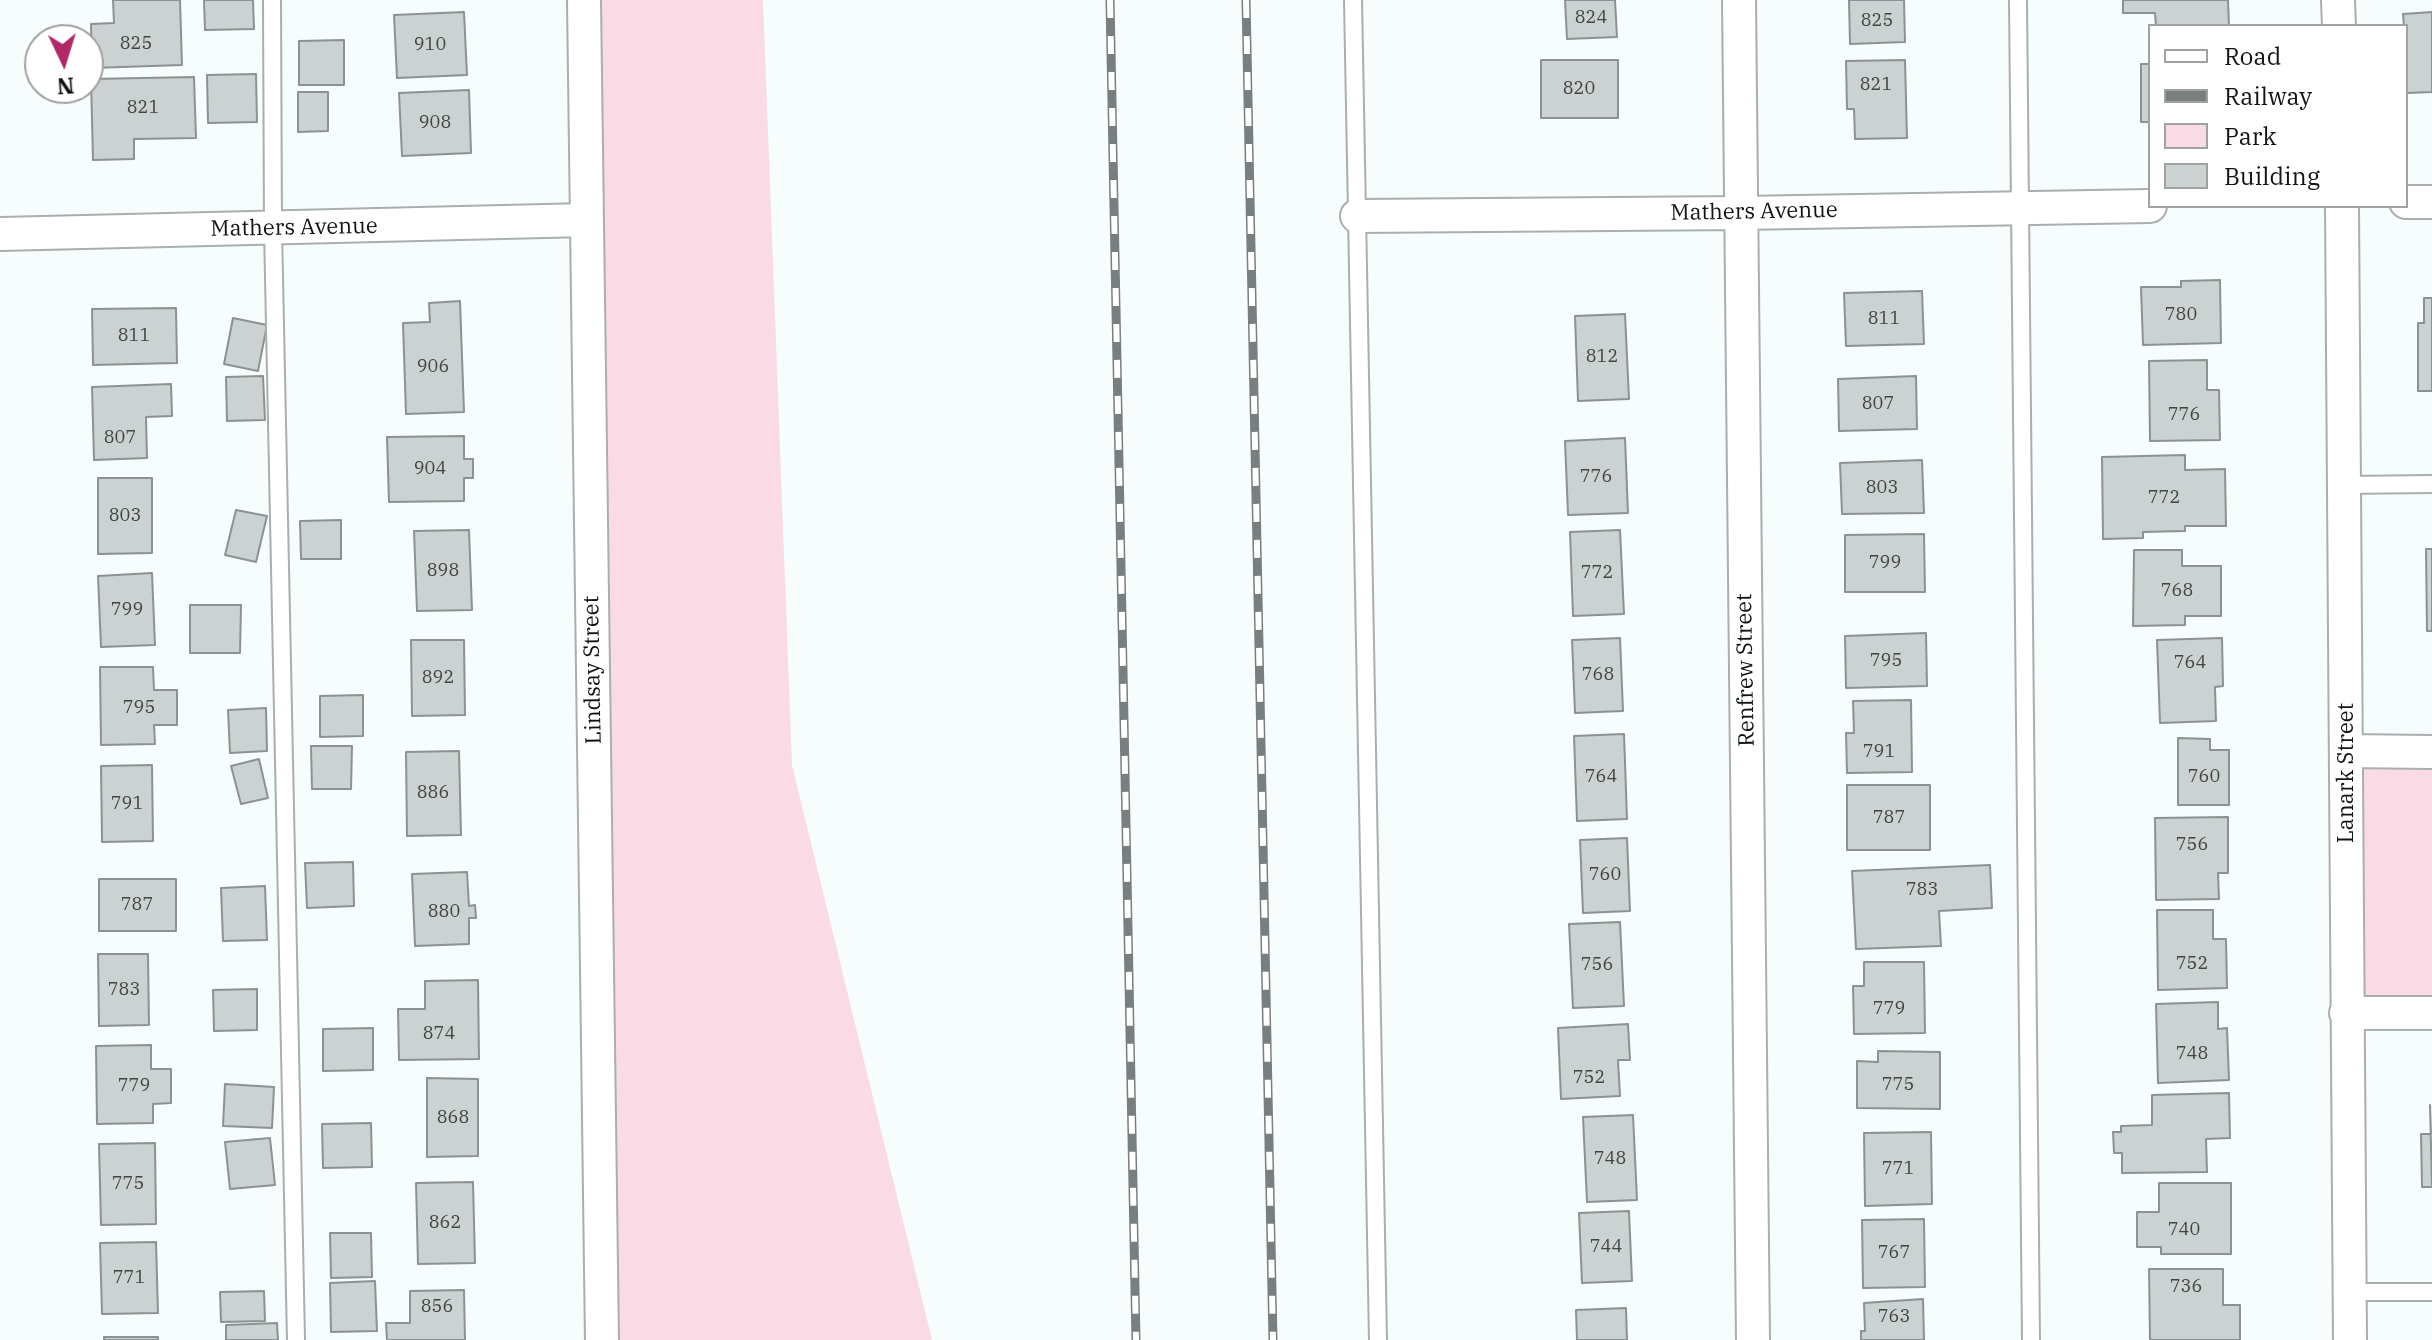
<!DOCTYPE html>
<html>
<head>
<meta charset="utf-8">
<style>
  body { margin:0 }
  #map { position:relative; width:2432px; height:1340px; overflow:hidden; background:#f6fdfc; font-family:"IBM Plex Serif",serif }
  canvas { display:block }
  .legend { position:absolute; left:2148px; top:24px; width:260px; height:184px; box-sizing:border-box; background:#fff; border:2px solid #a0a1a1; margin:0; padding:10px 14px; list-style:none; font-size:24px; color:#111414 }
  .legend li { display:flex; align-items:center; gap:16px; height:40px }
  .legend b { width:40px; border:2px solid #a0a1a1 }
  .north { position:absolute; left:24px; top:24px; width:80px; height:80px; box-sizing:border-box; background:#fff; border:2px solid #a0a1a1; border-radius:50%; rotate:176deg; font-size:22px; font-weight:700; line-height:32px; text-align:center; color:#111414 }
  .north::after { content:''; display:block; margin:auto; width:28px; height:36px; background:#b12868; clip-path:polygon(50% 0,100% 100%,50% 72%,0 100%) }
</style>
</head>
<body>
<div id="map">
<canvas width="2432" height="1340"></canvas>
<ul class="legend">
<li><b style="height:10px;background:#fff"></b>Road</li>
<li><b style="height:10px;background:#797e7e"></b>Railway</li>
<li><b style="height:22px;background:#fadbe5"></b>Park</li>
<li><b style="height:22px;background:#cbd2d1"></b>Building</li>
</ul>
<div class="north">N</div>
</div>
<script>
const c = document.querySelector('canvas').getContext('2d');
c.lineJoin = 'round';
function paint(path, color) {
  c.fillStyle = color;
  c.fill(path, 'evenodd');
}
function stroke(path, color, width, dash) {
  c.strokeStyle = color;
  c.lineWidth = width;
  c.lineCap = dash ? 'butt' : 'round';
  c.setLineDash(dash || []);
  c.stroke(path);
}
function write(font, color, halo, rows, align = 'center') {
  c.font = font + ' "IBM Plex Serif",serif';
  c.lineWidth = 6;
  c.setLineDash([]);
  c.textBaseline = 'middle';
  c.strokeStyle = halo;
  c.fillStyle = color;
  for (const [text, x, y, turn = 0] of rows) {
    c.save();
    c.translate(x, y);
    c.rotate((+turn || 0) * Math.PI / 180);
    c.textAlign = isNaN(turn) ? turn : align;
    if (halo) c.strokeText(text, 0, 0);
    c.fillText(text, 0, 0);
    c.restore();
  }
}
const green = new Path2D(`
  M588,0H763L792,765L932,1340H602Z
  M2347,751L2432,752V1013H2346Z`);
const building = new Path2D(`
  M113,0H180L182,65L92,68L91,24L114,23Z
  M204,0H253L254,29L205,30Z
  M1565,0H1615L1617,37L1567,39Z
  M1849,0H1904L1905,42L1850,44Z
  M2123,0H2228L2229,26H2156L2155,13H2123Z
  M464,12L467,75L397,78L394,15Z
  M2432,12V92L2407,93L2406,26H2404L2403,14Z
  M344,40V85H299V41Z
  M1541,60H1618V118H1541Z
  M1905,60L1907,138L1855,139L1854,109H1847L1846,61Z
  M2141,64H2150V122H2141Z
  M256,74L257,122L208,123L207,75Z
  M194,77L196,138L134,139V159L93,160L91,79Z
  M469,90L471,153L402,156L399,93Z
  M298,92H328V131L298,132Z
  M2220,280L2221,343L2143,345L2141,287H2181V281Z
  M1922,291L1924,344L1846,346L1844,293Z
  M2424,298H2432V391H2418V323H2424Z
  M460,301L464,412L406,414L403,323L430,322L429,303Z
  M176,308L177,363L93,365L92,309Z
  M1625,314L1629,399L1578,401L1575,316Z
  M233,318L267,325L258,371L224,364Z
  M2207,360V390H2219L2220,440L2150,441L2149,361Z
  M263,376L265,420L227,421L226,377Z
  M1916,376L1917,429L1839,431L1838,379Z
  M171,384L172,416L146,417L147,458L94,460L92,387Z
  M464,436V459H473V478H464V501L389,502L387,437Z
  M1625,438L1628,513L1568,515L1565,441Z
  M2185,455V470L2225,469L2226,526H2185V531L2143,532V538L2103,539L2102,457Z
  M1922,460L1924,513L1842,514L1840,463Z
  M98,478H152V553L98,554Z
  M236,510L267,516L256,562L225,555Z
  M341,520V559H301L300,521Z
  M469,530L472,610L417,611L414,531Z
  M1620,530L1624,614L1573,616L1570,532Z
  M1924,534L1925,592H1845V535Z
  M2426,549H2432V631H2427Z
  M2134,550H2182V566H2221V616H2185V625L2133,626Z
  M152,573L155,645L101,647L98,576Z
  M190,605H241L240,653H190Z
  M1926,633L1927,686L1846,688L1845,636Z
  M1620,638L1623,711L1575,713L1572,640Z
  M2222,638L2223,686L2215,687L2216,721L2160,723L2157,640Z
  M411,640H464L465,715L412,716Z
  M100,667H153L154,690H177V725H154L155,744L101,745Z
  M363,695V736L320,737V696Z
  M1911,700L1912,772L1847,773L1846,733H1854L1853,701Z
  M266,708L267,751L230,753L228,710Z
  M1624,734L1627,819L1577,821L1574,736Z
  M2178,738L2210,739V750H2229V805H2178Z
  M311,746H352L351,789H312Z
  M459,751L461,835L407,836L406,752Z
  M259,759L268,798L241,804L231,766Z
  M152,765L153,841L102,842L101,766Z
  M1847,785H1930V850H1847Z
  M2228,817V873H2218L2219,899L2156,900L2155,818Z
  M1627,838L1630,911L1583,913L1580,840Z
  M353,862L354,906L307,908L305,863Z
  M1990,865L1992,908L1939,911L1941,946L1856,949L1852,871Z
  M467,872L469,906L475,905L476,918H469V944L415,946L412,874Z
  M99,879H176V931H99Z
  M265,886L267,940L223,941L221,888Z
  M2157,910H2213V939H2226L2227,988L2158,990Z
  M1620,922L1624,1006L1573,1008L1569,924Z
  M98,954H148L149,1025L99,1026Z
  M1864,962H1924L1925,1033L1854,1034L1853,986H1864Z
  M478,980L479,1059L399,1060L398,1009H425V981Z
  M257,989V1030L214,1031L213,990Z
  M2218,1002V1029L2227,1028L2229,1080L2158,1083L2156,1004Z
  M1628,1024L1630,1060H1618L1620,1096L1561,1099L1558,1028Z
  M373,1028V1070L323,1071V1029Z
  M151,1045V1069H171V1103L153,1104V1123L97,1124L96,1046Z
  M1878,1051L1940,1052V1109L1857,1108V1061L1878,1062Z
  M427,1078L478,1079V1156L427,1157Z
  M225,1084L274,1087L272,1128L223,1126Z
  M2229,1093L2230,1138L2206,1139L2207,1172L2122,1173V1153H2114L2113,1132H2121V1126L2152,1125V1095Z
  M2430,1105L2432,1187H2422L2421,1134H2431Z
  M1633,1115L1637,1200L1587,1202L1583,1117Z
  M371,1123L372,1167L323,1168L322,1124Z
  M1931,1132L1932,1204L1865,1206L1864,1133Z
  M270,1138L275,1185L230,1189L225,1142Z
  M155,1143L156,1224L101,1225L99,1144Z
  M473,1182L475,1263L418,1264L416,1183Z
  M2159,1183H2231V1254H2161V1247H2137V1212H2159Z
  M1629,1211L1632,1281L1582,1283L1579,1213Z
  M1924,1219L1925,1287L1863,1288L1862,1220Z
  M330,1233H371L372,1277L331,1278Z
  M156,1242L158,1313L102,1314L100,1243Z
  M2149,1269H2223V1305H2240V1340H2150Z
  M375,1281L377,1331L331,1332L330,1283Z
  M464,1290L465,1340H387L386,1323H410V1291Z
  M264,1291L265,1321L221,1322L220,1292Z
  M1923,1299L1924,1340H1861V1331H1865L1864,1303Z
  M1626,1308L1627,1340H1577L1576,1310Z
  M277,1323L278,1340H226V1325Z
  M104,1337H158V1340H104Z`);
const service = new Path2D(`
  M272,0L273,229L296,1340
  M1353,0L1378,1340
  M2018,0L2031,1340
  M2343,485L2432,484
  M2349,1292H2432`);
const minor = new Path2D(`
  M584,0L602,1340
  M1739,0L1753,1340
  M2338,0L2339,26
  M2406,202H2432
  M2342,206L2350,1340
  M1357,216L1741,213L2150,206
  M0,234L587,220
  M2347,751L2432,752
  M2346,1013H2432`);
const rail = new Path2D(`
  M1110,0L1136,1340
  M1246,0L1273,1340`);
const numberNames = [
  ["824",1591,18],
  ["825",1877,21],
  ["825",136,44],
  ["910",430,45],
  ["821",1876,85],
  ["820",1579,89],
  ["821",143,108],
  ["908",435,123],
  ["780",2181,315],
  ["811",1884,319],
  ["811",134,336],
  ["812",1602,357],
  ["906",433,367],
  ["807",1878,404],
  ["776",2184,415],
  ["807",120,438],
  ["904",430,469],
  ["776",1596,477],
  ["803",1882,488],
  ["772",2164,498],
  ["803",125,516],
  ["799",1885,563],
  ["898",443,571],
  ["772",1597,573],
  ["768",2177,591],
  ["799",127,610],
  ["795",1886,661],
  ["764",2190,663],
  ["768",1598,675],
  ["892",438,678],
  ["795",139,708],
  ["791",1879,752],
  ["764",1601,777],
  ["760",2204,777],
  ["886",433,793],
  ["791",127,804],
  ["787",1889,818],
  ["756",2192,845],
  ["760",1605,875],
  ["783",1922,890],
  ["787",137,905],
  ["880",444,912],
  ["752",2192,964],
  ["756",1597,965],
  ["783",124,990],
  ["779",1889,1009],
  ["874",439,1034],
  ["748",2192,1054],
  ["752",1589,1078],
  ["775",1898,1085],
  ["779",134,1086],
  ["868",453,1118],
  ["748",1610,1159],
  ["771",1898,1169],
  ["775",128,1184],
  ["862",445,1223],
  ["740",2184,1230],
  ["744",1606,1247],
  ["767",1894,1253],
  ["771",129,1278],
  ["736",2186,1287],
  ["856",437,1307],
  ["763",1894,1317]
];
const streetNames = [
  ["Mathers Avenue",1754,212,-1],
  ["Mathers Avenue",294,228,-1],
  ["Lindsay Street",593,670,-91],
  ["Renfrew Street",1746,670,-91],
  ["Lanark Street",2347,773,-90]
];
paint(green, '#fadbe5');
paint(building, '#cbd2d1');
stroke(building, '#8b9291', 2);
stroke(service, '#a8afae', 20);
stroke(minor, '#a8afae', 36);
stroke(service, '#fff', 16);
stroke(minor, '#fff', 32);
stroke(rail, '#797e7e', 9);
stroke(rail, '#fff', 6, [18]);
write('18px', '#404443', null, numberNames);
write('22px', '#111414', '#fff', streetNames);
</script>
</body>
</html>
